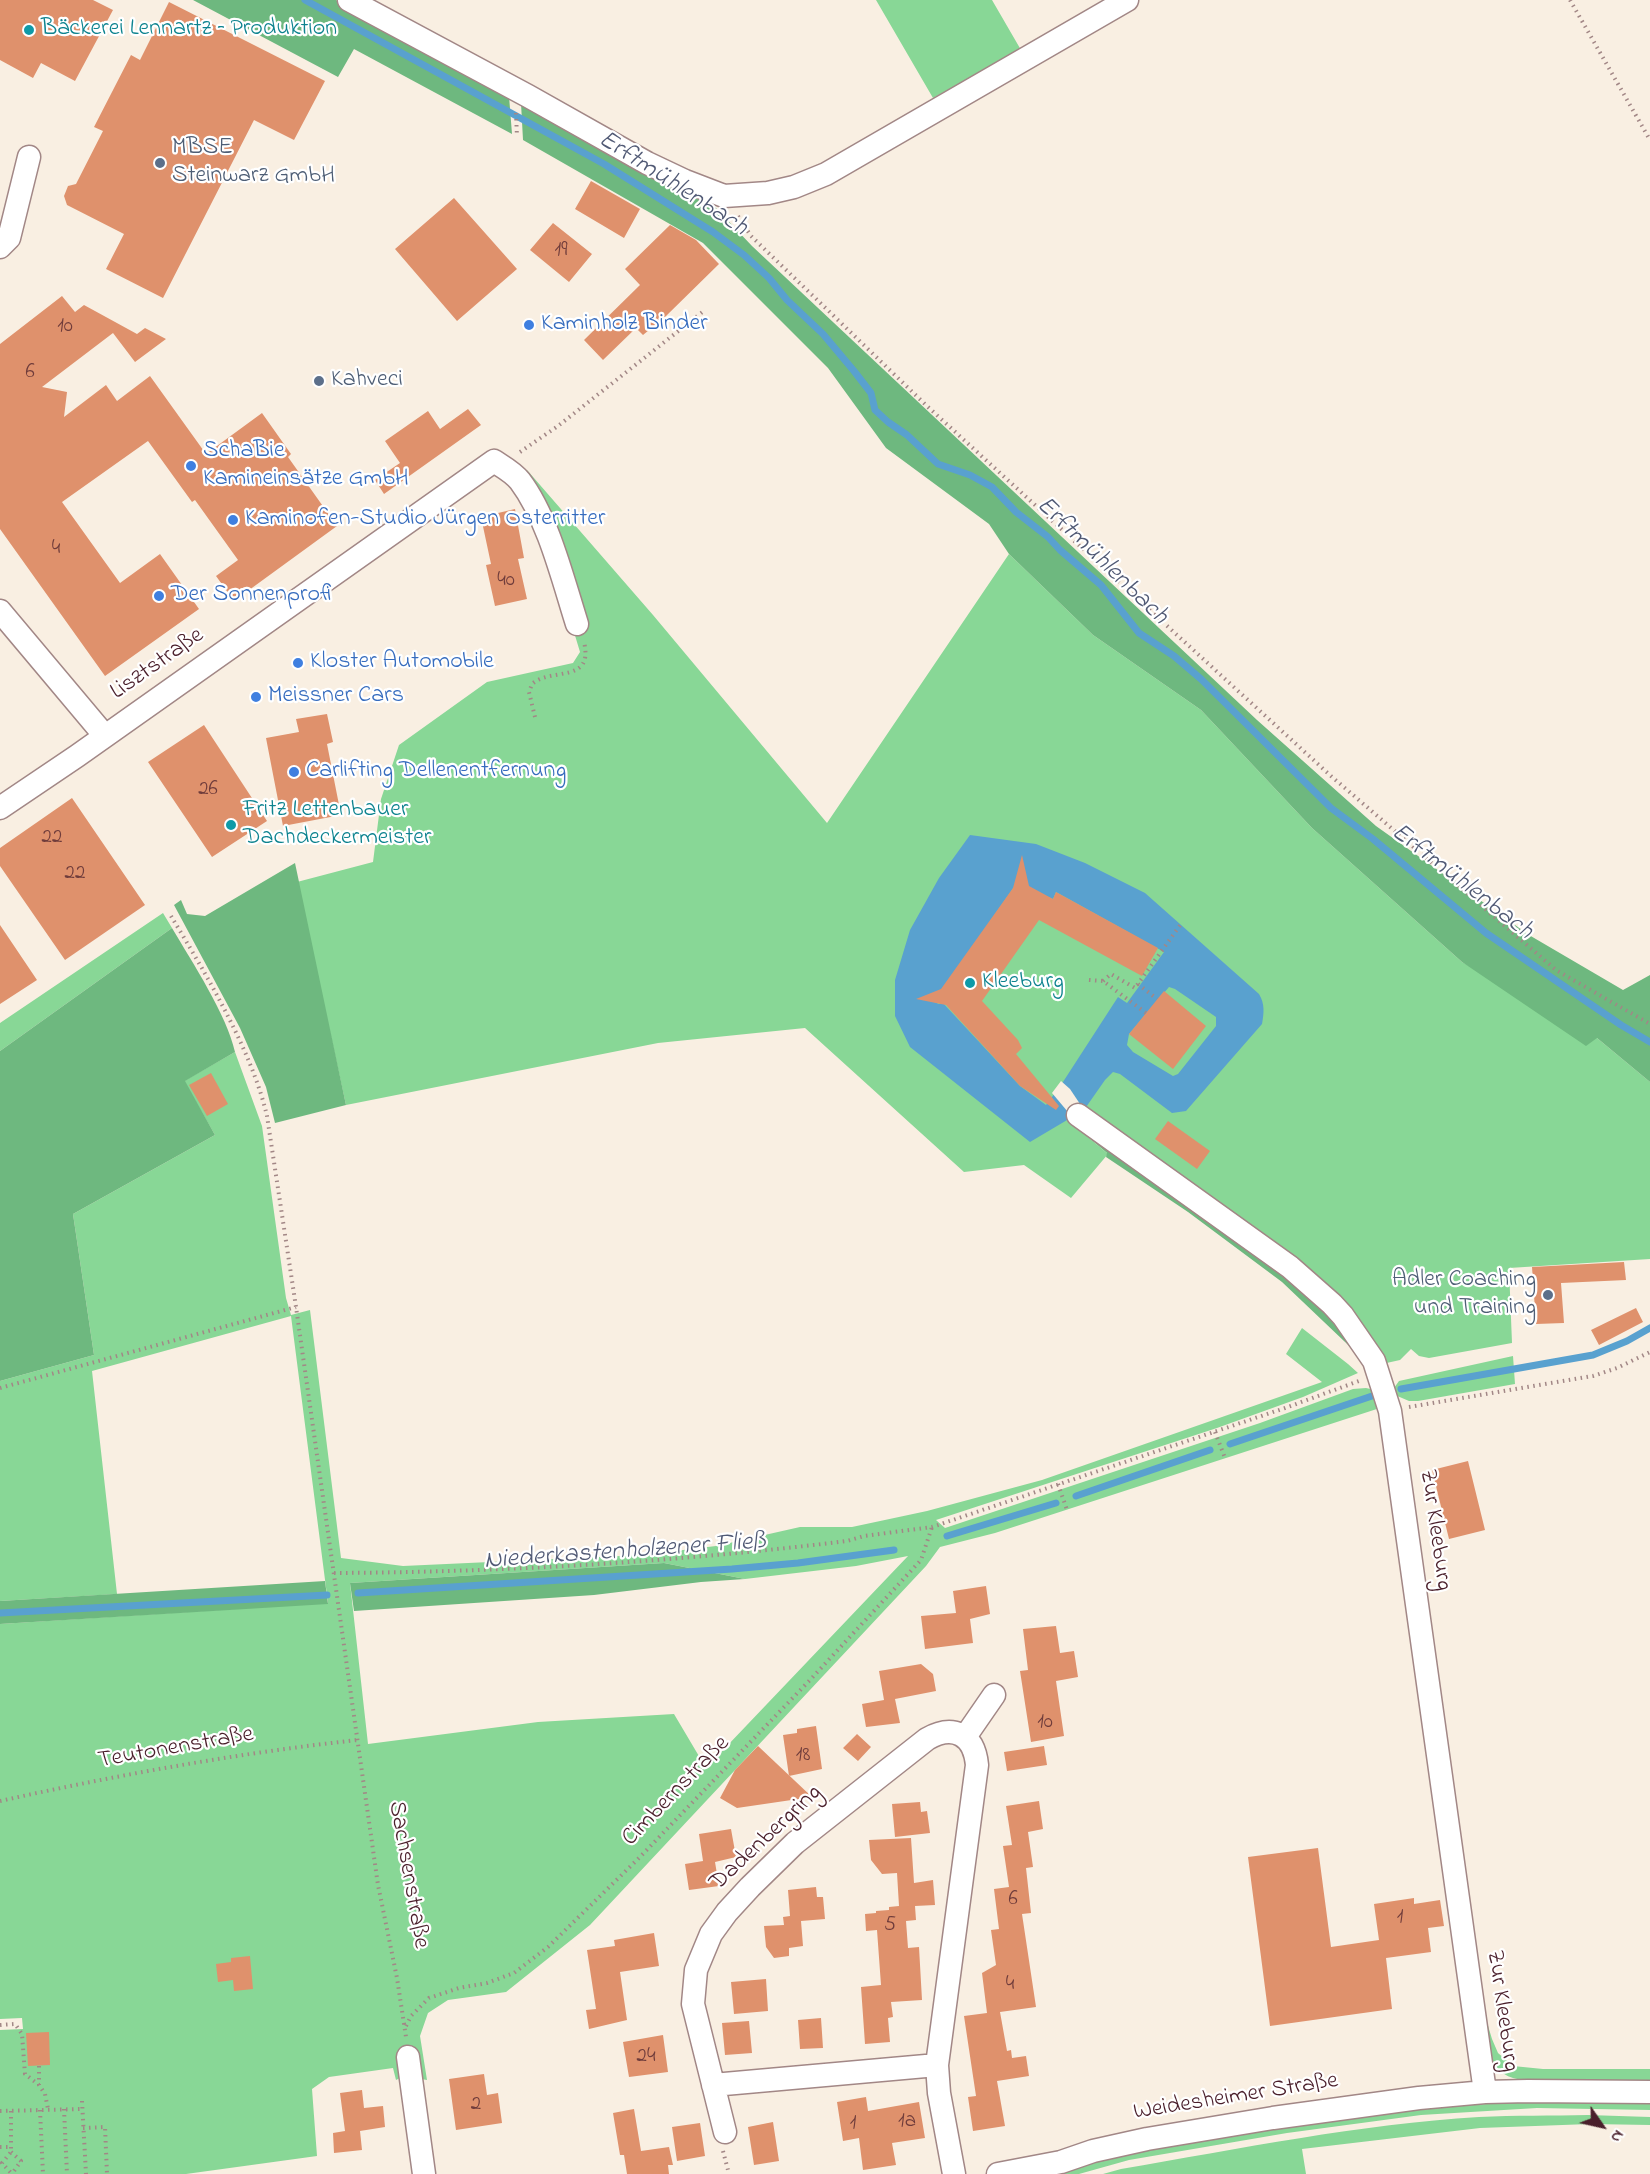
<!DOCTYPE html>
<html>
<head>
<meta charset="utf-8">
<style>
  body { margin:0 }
  #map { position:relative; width:1650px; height:2174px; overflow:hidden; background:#f9efe2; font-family:"Indie Flower",sans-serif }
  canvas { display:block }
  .north { position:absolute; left:1572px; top:2096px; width:60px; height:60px; -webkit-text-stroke:4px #fff; paint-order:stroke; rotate:124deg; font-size:16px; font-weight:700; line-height:24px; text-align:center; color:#4a1f2b }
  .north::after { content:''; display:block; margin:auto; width:21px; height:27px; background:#4a1f2b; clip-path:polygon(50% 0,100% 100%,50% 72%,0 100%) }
</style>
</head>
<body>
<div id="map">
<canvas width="1650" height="2174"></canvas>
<div class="north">N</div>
</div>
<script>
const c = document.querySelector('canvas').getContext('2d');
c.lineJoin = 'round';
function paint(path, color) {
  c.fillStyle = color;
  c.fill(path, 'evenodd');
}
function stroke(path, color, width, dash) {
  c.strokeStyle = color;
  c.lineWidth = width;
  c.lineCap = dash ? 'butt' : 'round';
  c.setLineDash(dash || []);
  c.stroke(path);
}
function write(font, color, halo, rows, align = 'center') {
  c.font = font + ' "Indie Flower",sans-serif';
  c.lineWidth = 4.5;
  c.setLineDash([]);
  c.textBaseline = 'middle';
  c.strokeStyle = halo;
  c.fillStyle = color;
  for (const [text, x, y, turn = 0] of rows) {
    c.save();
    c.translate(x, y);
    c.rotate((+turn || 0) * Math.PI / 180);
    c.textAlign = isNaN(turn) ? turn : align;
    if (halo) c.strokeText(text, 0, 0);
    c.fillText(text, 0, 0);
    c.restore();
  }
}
const green = new Path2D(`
  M876,0H992L1021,50L933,98Z
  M527,470L653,615L827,823L1009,554L1093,635L1201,710L1312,828L1462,962L1597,1038L1650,1082V1259L1509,1268L1512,1343L1429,1358L1419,1356L1411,1349L1400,1360L1382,1364L1357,1327L1082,1132L1108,1154L1071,1198L1024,1165L964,1172L805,1028L658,1043L346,1105L297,882L373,862L381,799L399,745L487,682L573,663L580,652L529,483Z
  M163,913L172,928L0,1051V1023Z
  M235,1052L262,1126L286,1298L291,1315L310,1310L341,1558L403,1566L642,1555L716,1546L800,1527H852L927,1511L1042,1480L1322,1382L1286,1354L1302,1328L1348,1364L1358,1373L1303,1397L1217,1428L936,1520L945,1528L1260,1423L1353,1389L1366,1388L1375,1390L1383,1407L995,1533L940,1547L926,1566L590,1925L506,1992L448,2000L428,2013L420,2036L427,2080L404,2076L396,2080L393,2068L329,2077L312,2089L317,2156L186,2174H0V2030L23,2029L22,2018L0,2019V1624L328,1603L291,1316L92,1371L117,1594L0,1601V1381L94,1355L73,1214L215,1135L184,1081ZM908,1556L706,1768L674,1714L538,1722L368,1744L350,1583L664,1563L745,1579L856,1566Z
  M1513,1356L1515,1384L1418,1401H1409L1395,1395L1394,1388L1399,1381Z
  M1479,1996L1492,2039L1498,2053L1513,2066L1543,2069H1650V2082L1524,2080C1508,2079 1497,2072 1491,2057Z
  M1536,2101L1650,2103V2110L1537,2108L1421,2115L1287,2133L1129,2160L1079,2174H1060C1111,2154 1165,2147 1219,2138C1324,2120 1430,2106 1536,2101Z
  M1588,2115L1650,2117V2125L1590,2124L1480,2128L1302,2149L1306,2174H1103L1121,2169C1239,2149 1360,2124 1479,2117C1515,2115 1552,2116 1588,2115Z`);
const forest = new Path2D(`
  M193,0H336L503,88L509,96L512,134L354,49L338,77Z
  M521,103L700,195L716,208L752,246L1257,720L1376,826L1529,935L1623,990L1650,975V1082L1597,1038L1586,1046L1462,962L1312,828L1201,710L1093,635L1009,554L989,524L886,448L828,368L703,243L523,140Z
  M295,863L346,1105L275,1123L266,1087L240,1028L174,905L181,900L187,914L205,916Z
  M172,928C192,962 227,1015 235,1052L185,1081L215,1135L73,1214L94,1355L0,1381V1051Z
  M1082,1132L1310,1292L1365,1361L1282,1282L1188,1212L1106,1157L1107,1153Z
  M664,1563L745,1579L701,1582L594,1595L354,1611L350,1583Z
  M325,1581L328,1604L0,1624V1601Z`);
const water = new Path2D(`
  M970,835L1036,844L1085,863L1145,893L1259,994C1265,1004 1264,1013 1262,1024L1186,1111L1172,1113L1120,1074L1113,1072L1105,1080L1084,1110L1030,1142L910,1047L895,1016V980L910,930L939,878ZM1016,884L1053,899L1056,892L1164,952L1127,1003L1118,997L1061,1085L1046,1105L1020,1086L943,1003L939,1004L934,1002ZM1169,987L1175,989L1216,1017V1026L1178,1074L1173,1076L1133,1052L1127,1045L1129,1034Z`);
const pier = new Path2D(`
  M1061,1081L1070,1089L1084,1110L1073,1118L1052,1093Z`);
const stream = new Path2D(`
  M305,0L604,164L713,232L744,255L769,278L787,300L823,334L854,371L871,393L875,410L888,422L907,435L938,464L970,475L992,487L1016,512L1048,537L1060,550L1101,585L1139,633L1174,656L1201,679L1331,808L1373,839L1486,933L1621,1025L1650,1042
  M1401,1389L1593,1355L1627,1341L1650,1328
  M1230,1444L1375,1395
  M1076,1496L1210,1450
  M947,1536L1056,1503
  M358,1593L732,1569L798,1563L894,1550
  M0,1613L327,1595`);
const building = new Path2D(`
  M0,0H93L113,10L75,81L41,63L33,78L0,60Z
  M169,2L325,81L294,140L254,120L163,298L106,269L124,234L67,205L64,196L68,186L76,184L103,131L94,127L131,55L140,60Z
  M591,181L640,209L624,238L575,209Z
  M454,198L517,269L457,321L395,249Z
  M553,223L592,254L569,282L530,250Z
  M670,225L696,240L719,264L666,316L643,335L636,328L603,360L584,340L640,285L625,269Z
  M62,296L75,312L84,305L137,334L145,328L166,339L135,362L113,333L42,387L67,392L64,417L106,385L117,401L150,376L206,454L262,413L291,454L288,457L337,526L234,601L216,576L238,560L195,500L192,502L148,441L62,502L120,583L160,554L199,609L105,676L0,529V344Z
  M468,409L481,425L384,494L375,480L400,463L385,441L428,411L440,429Z
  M515,509L524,558L518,559L527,599L495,606L486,565L491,564L481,517Z
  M327,714L333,742L327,744L341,815L283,826L266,738L299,732L296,719Z
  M204,725L267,821L212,857L148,762Z
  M72,798L145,905L65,960L0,866V848Z
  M1022,855L1029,886L1053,899L1056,892L1158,948L1142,976L1039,920L982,1001L1018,1040L1022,1048L1016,1054L1059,1106L1056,1110L1020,1086L946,1005L916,999L941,989L1013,888Z
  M0,925L37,980L0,1004Z
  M1164,991L1206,1026L1173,1069L1129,1034Z
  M211,1073L228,1104L207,1116L189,1085Z
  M1168,1121L1210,1151L1197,1169L1155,1139Z
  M1624,1262L1626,1280L1561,1283L1564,1323L1536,1324L1532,1267Z
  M1636,1308L1643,1322L1599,1345L1591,1330Z
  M1468,1461L1485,1530L1449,1539L1432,1470Z
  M986,1586L990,1614L970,1619L973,1643L925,1649L921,1616L956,1613L953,1591Z
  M1056,1626L1060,1653L1074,1651L1078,1677L1056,1681L1064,1736L1031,1742L1020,1671L1028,1670L1023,1629Z
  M921,1664L933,1674L936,1691L895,1699L900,1723L866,1727L862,1704L884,1700L879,1671Z
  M816,1726L822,1769L789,1776L783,1735L797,1733V1729Z
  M857,1734L871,1747L858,1761L843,1748Z
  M758,1746L812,1797L737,1808L720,1798L735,1770Z
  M1044,1746L1047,1765L1007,1771L1004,1752Z
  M1039,1801L1043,1829L1028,1832L1033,1867L1026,1868L1031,1913L1022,1914L1036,2007L1000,2012L1007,2051L1011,2050L1012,2058L1026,2056L1029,2076L997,2081L1005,2126L973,2131L968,2097L976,2096L964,2016L987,2013L982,1973L996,1965L991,1930L999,1929L994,1889L1009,1887L1003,1846L1012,1845L1006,1806Z
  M920,1802L921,1812L927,1811L930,1833L895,1837L892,1804Z
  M731,1829L736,1857L715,1862L719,1886L689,1890L685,1864L703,1861L699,1834Z
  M911,1838L914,1883L933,1880L935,1905L915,1906L916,1920L906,1921L908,1948L919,1947L922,2000L891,2002L893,2017L888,2018L890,2042L865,2044L861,1987L881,1985L877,1930L866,1931L865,1914L876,1913V1911L889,1910V1907L899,1906L897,1873L882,1874L871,1860L869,1840Z
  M1318,1848L1331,1947L1379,1940L1374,1904L1414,1898V1904L1440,1900L1444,1926L1428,1928L1431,1952L1386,1958L1392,2009L1270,2026L1248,1857Z
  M816,1887L817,1897H823L825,1919L801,1921L803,1946L789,1948V1956L774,1958L766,1947L764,1926L784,1925L783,1917L790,1916L788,1890Z
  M654,1933L659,1966L620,1972L627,2020L589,2029L586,2010L596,2009L587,1950L615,1946L614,1940Z
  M250,1956L253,1989L234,1991L233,1980L218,1982L216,1964L231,1962V1958Z
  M766,1979L768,2011L734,2014L731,1982Z
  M821,2018L823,2048L800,2049L798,2020Z
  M749,2021L752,2053L725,2055L722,2023Z
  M49,2032L50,2065L28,2066L26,2033Z
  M663,2035L668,2072L629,2077L623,2042Z
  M484,2074L487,2095L498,2093L502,2123L456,2130L449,2079Z
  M362,2090L364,2108L383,2106L385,2127L360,2131L362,2150L334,2153L333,2133L345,2131L340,2093Z
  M866,2097L868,2111L919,2102L925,2138L892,2143L896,2165L863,2170L859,2138L843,2141L837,2102Z
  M634,2109L641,2151L669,2147L673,2165H668L669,2174H627L624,2155H620L613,2113Z
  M773,2122L779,2161L754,2165L748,2127Z
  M700,2123L705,2156L677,2161L672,2127Z`);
const path = new Path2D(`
  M1570,0L1650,140
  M516,113L517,137
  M738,216L751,236L928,407L1331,776L1556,970L1650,1024
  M520,452L558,426L705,310
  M535,717L529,692L532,684C551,667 594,684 584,642
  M171,916C206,974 252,1051 267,1116L296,1307L378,1885L397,1978L406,2037
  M1089,980L1103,981L1146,1013
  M1103,981L1111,974L1135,988L1181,924
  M1138,984L1157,999
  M0,1388L296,1307
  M1409,1407L1593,1376L1617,1368L1650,1352
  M1215,1432L1225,1458
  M1058,1484L1067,1510
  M334,1573C506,1572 677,1562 847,1541L864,1536L932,1527L1285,1408L1359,1381
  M0,1801C118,1775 238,1753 358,1740
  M0,2025L15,2024L22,2034L25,2074L39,2085
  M406,2026L411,2016L429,1998L459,1988L487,1983L514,1973L548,1947L640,1857L810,1680L921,1560L932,1527
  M39,2066V2085L45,2094L48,2109
  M82,2101L86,2174
  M64,2109L67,2174
  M40,2110L43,2174
  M0,2111L83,2109
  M11,2111V2152L2,2163L12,2174
  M83,2128L105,2127L107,2174
  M0,2147H11
  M723,2151L729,2174
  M11,2152L21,2161L12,2174`);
const minor = new Path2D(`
  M349,0L528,96L647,163L685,181L724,196L768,193L794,187L826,174L1127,0
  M0,247L9,238L29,157
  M0,611L105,736
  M0,808L77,756L494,461C503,467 513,472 520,481C548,518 563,580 577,624
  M1078,1115L1290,1267L1332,1304L1343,1316L1374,1361L1390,1411L1485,2092
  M965,1737L994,1695
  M408,2057L424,2174
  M713,2085L937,2065
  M725,2132L693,2004L696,1970L711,1934L727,1912L750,1887L795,1843L927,1739C953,1724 974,1734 977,1765L937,2065L939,2093L954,2174
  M998,2174L1061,2162L1093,2151L1147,2139L1273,2118L1419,2098L1485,2092L1528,2091L1650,2092`);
const markers = [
  [29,30,6,"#0f9aa8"],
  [160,163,6,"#5c6f8a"],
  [529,325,6,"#3f7fe0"],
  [319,381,6,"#5c6f8a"],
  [191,466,6,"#3f7fe0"],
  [233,520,6,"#3f7fe0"],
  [159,596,6,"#3f7fe0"],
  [298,663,6,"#3f7fe0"],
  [256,697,6,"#3f7fe0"],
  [294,772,6,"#3f7fe0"],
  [231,825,6,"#0f9aa8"],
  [970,983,6,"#0f9aa8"],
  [1548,1295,6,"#5c6f8a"]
];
const numberNames = [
  ["19",561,252],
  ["10",65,328],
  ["6",30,374],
  ["4",56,550],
  ["40",506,582],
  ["26",208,791],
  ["22",52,839],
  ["22",75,875],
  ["10",1045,1724],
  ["18",803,1757],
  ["6",1013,1901],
  ["1",1400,1919],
  ["5",890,1927],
  ["4",1010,1986],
  ["24",646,2058],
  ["2",476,2106],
  ["1a",907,2123],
  ["1",853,2125]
];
const cultureNames = [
  ["Bäckerei Lennartz – Produktion",41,30],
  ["Fritz Lettenbauer",243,811],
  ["Dachdeckermeister",243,839],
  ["Kleeburg",982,983]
];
const serviceNames = [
  ["MBSE",172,149],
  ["Steinwarz GmbH",172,177],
  ["Kahveci",331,381],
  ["Adler Coaching",1536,1281,"right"],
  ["und Training",1536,1309,"right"]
];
const shopNames = [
  ["Kaminholz Binder",541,325],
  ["SchaBie",203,452],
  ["Kamineinsätze GmbH",203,480],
  ["Kaminofen-Studio Jürgen Osterritter",245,520],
  ["Der Sonnenprofi",171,596],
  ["Kloster Automobile",310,663],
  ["Meissner Cars",268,697],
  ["Carlifting Dellenentfernung",306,772]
];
const streetNames = [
  ["Lisztstraße",158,665,-35],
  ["Zur Kleeburg",1434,1530,82],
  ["Teutonenstraße",176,1749,-10],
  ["Cimbernstraße",677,1792,-46],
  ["Dadenbergring",767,1839,-43],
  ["Sachsenstraße",407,1875,80],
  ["Zur Kleeburg",1501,2011,82],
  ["Weidesheimer Straße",1236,2098,-9]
];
const waterNames = [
  ["Erftmühlenbach",672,185,33],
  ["Erftmühlenbach",1101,562,44],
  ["Erftmühlenbach",1461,883,38],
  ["Niederkastenholzener Fließ",625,1553,-4]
];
paint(green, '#88d796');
paint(forest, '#6eb87f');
paint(water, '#59a1cf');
paint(pier, '#f9efe2');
stroke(stream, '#59a1cf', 7);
paint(building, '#df916c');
stroke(minor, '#a28786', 25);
stroke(path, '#a28786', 4, [1.5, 4.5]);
stroke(minor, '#fff', 22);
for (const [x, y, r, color] of markers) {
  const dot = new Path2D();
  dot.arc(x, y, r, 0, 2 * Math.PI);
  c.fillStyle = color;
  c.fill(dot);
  stroke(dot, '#fff', 2);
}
write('21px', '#6f3c3b', null, numberNames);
write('24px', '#0d838f', '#fff', cultureNames, 'left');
write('24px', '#4e5e75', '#fff', serviceNames, 'left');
write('24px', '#366cbe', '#fff', shopNames, 'left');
write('24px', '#4a1f2b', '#fff', streetNames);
write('italic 26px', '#515a75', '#fff', waterNames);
</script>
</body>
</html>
